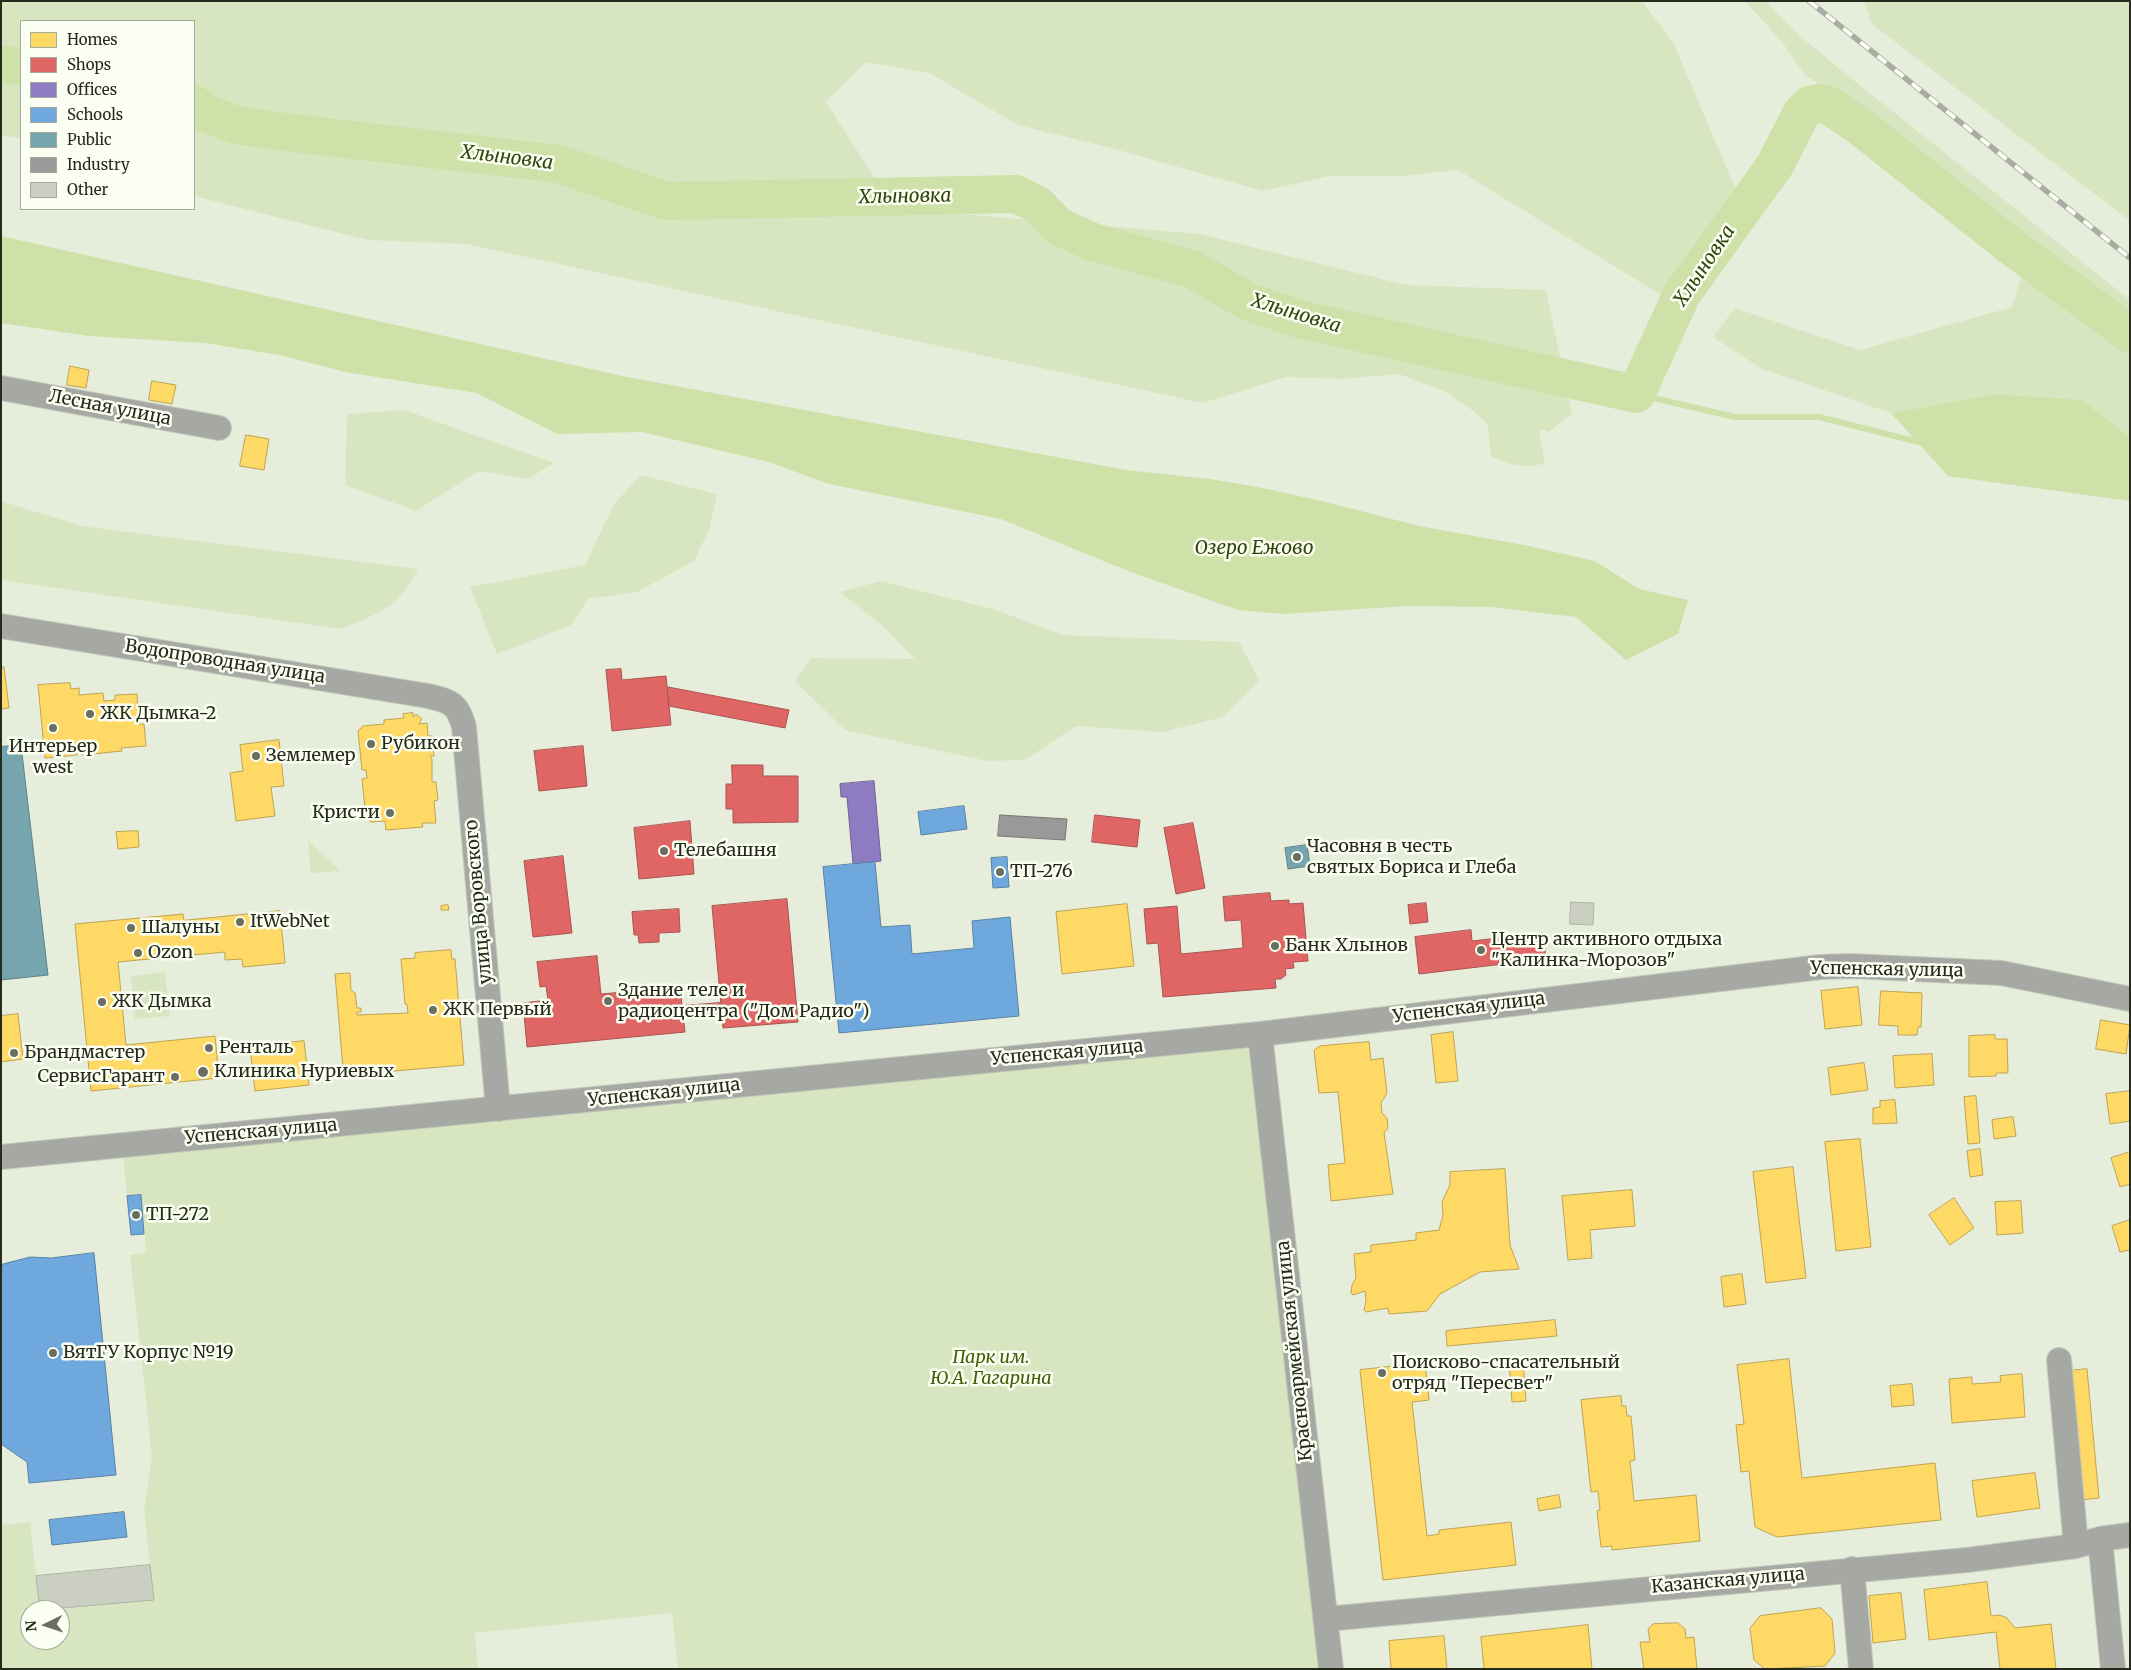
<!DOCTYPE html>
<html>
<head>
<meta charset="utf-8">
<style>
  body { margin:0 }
  #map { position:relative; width:2131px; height:1670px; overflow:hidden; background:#e7eddb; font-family:Merriweather,serif }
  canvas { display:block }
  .frame { position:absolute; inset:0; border:2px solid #252a1d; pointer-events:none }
  .legend { position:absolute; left:20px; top:20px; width:175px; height:190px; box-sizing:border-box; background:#fafff1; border:1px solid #a5aa9c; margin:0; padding:6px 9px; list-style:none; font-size:15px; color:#252a1d }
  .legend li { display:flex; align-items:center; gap:10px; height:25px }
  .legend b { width:25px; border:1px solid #a5aa9c }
  .north { position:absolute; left:20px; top:1600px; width:50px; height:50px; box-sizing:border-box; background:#fafff1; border:1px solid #a5aa9c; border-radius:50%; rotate:266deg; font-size:14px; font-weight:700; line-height:20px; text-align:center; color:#252a1d }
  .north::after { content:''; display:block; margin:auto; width:18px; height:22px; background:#696e60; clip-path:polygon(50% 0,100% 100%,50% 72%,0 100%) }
</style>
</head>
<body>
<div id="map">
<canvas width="2131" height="1670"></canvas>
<div class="frame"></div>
<ul class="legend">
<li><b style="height:14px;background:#ffd966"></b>Homes</li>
<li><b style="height:14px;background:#e06666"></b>Shops</li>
<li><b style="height:14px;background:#8e7cc3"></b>Offices</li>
<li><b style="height:14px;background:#6fa8dc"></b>Schools</li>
<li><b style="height:14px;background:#76a5af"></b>Public</li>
<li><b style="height:14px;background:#999"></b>Industry</li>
<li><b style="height:14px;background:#cacfc1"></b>Other</li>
</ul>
<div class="north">N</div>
</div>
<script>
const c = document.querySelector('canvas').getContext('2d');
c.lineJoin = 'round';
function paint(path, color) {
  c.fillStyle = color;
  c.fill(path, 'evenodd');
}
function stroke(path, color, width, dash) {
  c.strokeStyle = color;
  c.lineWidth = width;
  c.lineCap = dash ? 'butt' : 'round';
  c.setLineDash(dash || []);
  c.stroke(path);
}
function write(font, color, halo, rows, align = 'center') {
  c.font = font + ' Merriweather,serif';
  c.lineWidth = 5;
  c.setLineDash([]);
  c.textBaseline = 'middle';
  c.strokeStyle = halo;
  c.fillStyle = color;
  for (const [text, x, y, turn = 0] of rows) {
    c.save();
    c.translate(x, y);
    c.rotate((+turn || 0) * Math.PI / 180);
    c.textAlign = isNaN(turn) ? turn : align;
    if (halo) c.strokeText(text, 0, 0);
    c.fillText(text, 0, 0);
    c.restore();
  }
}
const green = new Path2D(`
  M1,1H1564L1565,3L1567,1H1642L1674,44L1735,188L1661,295L1458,170L1403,176H1329L1263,191L1111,148L1018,125L929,73L866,62L826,102L880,186L959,214L1200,234L1406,285L1546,290L1572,414L1549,432L1542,429L1539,432L1545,463C1524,470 1511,465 1491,456L1488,425L1476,413L1448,393L1399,374L1343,379L1286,377L1203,403L466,244L367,240L194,196V21H21V138L1,135Z
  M1745,1H1765L1800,36L1852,79L2130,300V321L1917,158L1877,124L1805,75L1782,42Z
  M1864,1H2130V221L1872,24Z
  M2025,264L2130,343V437L2082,400L1997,394L1891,413L1762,369L1713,337L1735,308L1860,350L2012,307Z
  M404,410L554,463L528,479L479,471L416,511L345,485L347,414Z
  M641,475L717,494L709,530L694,561L637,592L588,599L571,625L497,654L470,587L585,565L614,504Z
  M1,501L81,526L418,569C399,608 378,614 340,629L1,580Z
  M881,581L993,609L1063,635L1239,642L1259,680L1223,717L1162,732L1076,726L1025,760L987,761L845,730L795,681L812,658L915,659L884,627L840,592Z
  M308,840L341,871L311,873Z
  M165,972L170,1016L135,1019L131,976Z
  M1233,1042L1253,1052L1331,1669H678L672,1613L475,1633L478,1669H1V1525L30,1522L40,1610H30V1640H60V1610H54L154,1600L144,1510L152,1457L130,1255L146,1253L141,1195L127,1196L123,1156Z`);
const water = new Path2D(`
  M1,236L622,376L1126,470L1210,479L1258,487L1326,502L1419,526L1524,545L1595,561L1639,589L1688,600L1678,634L1626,660L1576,617L1491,607L1407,606L1284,614L1238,610L1128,571L1001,519L829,484L769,462L642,432L557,434L477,393L345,372L280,355L205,343L89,336L1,323Z
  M1997,394L2082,400L2130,437V501L1948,476L1891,413Z`);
const homes = new Path2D(`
  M70,366L89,370L86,388L67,385Z
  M152,381L176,385L172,404L149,400Z
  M246,435L269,439L264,470L240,466Z
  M1,667H4L9,708L1,709Z
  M70,683L71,689L79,688V695L103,693L104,701L115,700V695L137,694L139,724H144L146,746L121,748L122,751L82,755V751H77V755L45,758L38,685Z
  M413,713V717L416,714L422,719L419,724L427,723L428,736H432L434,756H430L432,759V782H436L438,800L434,801L436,823H422L423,827L386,830L385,821L371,822L366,818L362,779L367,778L366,770H362L358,731L363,726L384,724V720L404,718L403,714Z
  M279,740L284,786L271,787L275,816L236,821L230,773L243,771L240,745Z
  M138,831L139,847L118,849L116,832Z
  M1127,904L1134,966L1062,974L1056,912Z
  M448,905L449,910H441V906Z
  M280,911L285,963L243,967L242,959L225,960V952L118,962L126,1045L215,1036L219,1078L91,1091L75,924L183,914L184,920Z
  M451,950L452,959H455L464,1065L371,1073L361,1072V1068L343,1069L335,974L350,973L351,990L355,993L357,1008H361V1012H357V1015L408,1013L407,1004H405L401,959L415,958V953Z
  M1858,987L1862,1025L1825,1029L1821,991Z
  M1881,991L1922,993L1921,1027H1918L1917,1035H1898V1026L1879,1025Z
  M18,1014L23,1059L1,1062V1016Z
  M2101,1020L2130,1025L2126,1054L2096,1049Z
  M1453,1032L1458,1081L1436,1083L1431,1035Z
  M1995,1035V1039H2007L2008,1073H1996V1076L1969,1077V1036Z
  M304,1041L309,1085L255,1091L250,1047Z
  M1369,1042L1371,1060L1383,1058L1387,1093L1381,1103L1382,1113L1387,1118L1388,1128L1384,1133L1393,1194L1331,1201L1328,1165L1345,1163L1338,1092L1319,1093L1314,1050L1320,1046Z
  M1932,1054L1934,1085L1895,1088L1893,1056Z
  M1864,1063L1868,1090L1831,1095L1828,1068Z
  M2130,1091V1121L2110,1124L2106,1094Z
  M1976,1096L1980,1143L1968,1144L1964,1097Z
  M1895,1100L1897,1123L1873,1124V1108L1880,1107V1101Z
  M2013,1117L2016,1136L1994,1139L1992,1120Z
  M1860,1139L1871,1247L1836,1251L1825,1142Z
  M1980,1149L1983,1175L1970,1177L1967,1151Z
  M2130,1152V1184L2120,1187L2111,1158Z
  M1793,1167L1806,1278L1766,1283L1753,1172Z
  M1505,1169L1510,1245L1519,1269L1480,1272L1440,1294L1427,1311L1389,1314L1388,1308L1366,1312L1364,1310L1366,1301L1365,1291L1353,1295L1351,1293L1352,1285L1356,1278L1354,1254L1371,1252V1245L1416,1240V1233L1439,1230L1443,1215L1442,1202L1450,1185V1172Z
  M1632,1190L1635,1226L1590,1230L1592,1258L1568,1260L1562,1196Z
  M1954,1198L1974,1228L1950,1245L1929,1215Z
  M2021,1201L2023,1233L1997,1235L1995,1202Z
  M2130,1220V1250L2120,1252L2112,1226Z
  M1742,1274L1746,1304L1724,1307L1721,1277Z
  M1555,1320L1557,1336L1447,1346L1446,1331Z
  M1789,1359L1802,1478L1935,1463L1941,1520L1777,1537L1755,1527L1749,1471L1741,1472L1736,1425L1744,1424L1737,1365Z
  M1523,1361L1526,1401L1512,1402L1509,1362Z
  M1425,1363L1429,1400L1412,1402L1427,1536L1439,1534V1530L1511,1522L1516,1565L1383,1580L1360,1370Z
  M2087,1369L2099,1498L2081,1500L2069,1371Z
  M2022,1374L2025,1417L1952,1423L1949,1379L1972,1377V1384L2001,1382L2000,1376Z
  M1912,1384L1914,1405L1892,1407L1890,1386Z
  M1621,1396L1622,1406H1626L1627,1416H1631L1635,1460L1630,1461L1634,1501L1696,1495L1700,1541L1612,1550V1546L1601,1547L1597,1511L1600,1510L1598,1491L1591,1492L1581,1400Z
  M2035,1473L2040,1508L1977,1517L1972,1481Z
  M1559,1495L1561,1507L1539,1511L1537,1499Z
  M1987,1582L1991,1616L2000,1615L2007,1618L2015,1628L2051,1624L2056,1669H2000L1996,1632L1929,1640L1924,1590Z
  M1901,1593L1906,1639L1873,1643L1869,1596Z
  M1821,1608L1832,1619L1835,1653L1825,1666L1765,1669L1754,1660L1750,1628L1760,1616Z
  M1678,1623L1685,1629L1686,1638L1694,1637L1697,1669H1644L1640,1642H1650L1648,1629L1653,1624Z
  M1588,1625L1592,1669H1484L1481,1637Z
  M1444,1636L1447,1669H1391L1389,1641Z`);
const shops = new Path2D(`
  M621,669L622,680L666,676L671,725L612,731L606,670Z
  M668,687L789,710L785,728L669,706Z
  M583,746L587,786L539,791L534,751Z
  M732,765H763V776H798V822L733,823V809H726V784H732Z
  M1095,815L1140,820L1137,847L1092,842Z
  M690,821L694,874L639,879L634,828Z
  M1193,823L1205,888L1176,894L1164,828Z
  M563,856L572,933L533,937L524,861Z
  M1270,893L1271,901L1289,900V904L1303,903L1308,961L1293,962L1294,968L1285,969L1286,975L1281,979H1275L1276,988L1163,997L1158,943L1147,944L1144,909L1177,906L1181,954L1243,948L1241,920L1225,921L1223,897Z
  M787,899L798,1022L723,1028L712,906Z
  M1426,903L1428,922L1410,924L1408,905Z
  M679,909L680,932L659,933V942L639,943L638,935H634L632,912Z
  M1471,930L1472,941L1543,933L1546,959L1419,974L1415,937Z
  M597,956L601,994L680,987L685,1032L527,1047L523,1003L548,1000L546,986L540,987L537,962Z
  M720,1003L722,1015L683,1018L682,1006Z`);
const offices = new Path2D(`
  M874,781L881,861L853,864L847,797H841L840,784Z`);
const schools = new Path2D(`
  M964,806L967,829L921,835L918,812Z
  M1007,857L1009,887L993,888L991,858Z
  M875,862L881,927L910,925L912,954L974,948L972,921L1010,917L1019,1016L839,1033L823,867Z
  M141,1195L144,1234L131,1235L127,1196Z
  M94,1253L116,1475L29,1483L27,1462L1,1444V1266L3,1264L30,1257L51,1258Z
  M124,1512L127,1537L52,1545L49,1520Z`);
const public = new Path2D(`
  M21,745L48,975L1,980V747Z
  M1307,845L1310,866L1288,869L1285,848Z`);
const industry = new Path2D(`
  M1000,815L1067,819L1065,840L998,836Z`);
const stream = new Path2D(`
  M1636,394L1735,417H1819L1918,442`);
const river = new Path2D(`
  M1,64L21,67
  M194,104L205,113L236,125L284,132L559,164L666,201L1016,194L1038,205L1059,227L1093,242L1192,269L1249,302L1299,319L1636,394L1682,294L1775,165L1801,114L1809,105L1818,103L1828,105L1862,128L2012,247L2130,334`);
const building = new Path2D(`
  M1571,902L1594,903L1593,925L1570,924Z
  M150,1565L154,1600L40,1610L36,1576Z`);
const street = new Path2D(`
  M1,388L219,428
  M1,626L428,696C451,701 458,704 464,727L498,1109
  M1260,1034L1331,1669
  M1,1157L1260,1034L1821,967L1851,966L2001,973L2130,999
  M2059,1360L2076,1546
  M2100,1539L2113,1669
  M1852,1569L1861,1669
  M1326,1619L1967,1560L2076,1546L2100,1539L2130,1535`);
const rail = new Path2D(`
  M1809,1L2130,258`);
const markers = [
  [90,714,5,"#696e60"],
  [53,728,5,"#696e60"],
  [371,744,5,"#696e60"],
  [256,756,5,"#696e60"],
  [390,813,5,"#696e60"],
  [664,851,5,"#696e60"],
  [1297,857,5,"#696e60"],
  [1000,872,5,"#696e60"],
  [240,922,5,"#696e60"],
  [131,928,5,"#696e60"],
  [1275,946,5,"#696e60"],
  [1481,950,5,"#696e60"],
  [138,953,5,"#696e60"],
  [608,1001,5,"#696e60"],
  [102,1002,5,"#696e60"],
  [433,1010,5,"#696e60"],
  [209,1048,5,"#696e60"],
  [14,1053,5,"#696e60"],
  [203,1072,6,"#696e60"],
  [175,1077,5,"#696e60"],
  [136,1215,5,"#696e60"],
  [53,1353,5,"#696e60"],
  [1382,1373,5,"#696e60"]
];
const streetNames = [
  ["Лесная улица",110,408,11],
  ["Водопроводная улица",225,662,9],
  ["улица Воровского",479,902,-95],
  ["Успенская улица",1887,970,1],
  ["Успенская улица",1469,1008,-7],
  ["Успенская улица",1067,1053,-5],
  ["Успенская улица",664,1093,-6],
  ["Успенская улица",261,1132,-5],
  ["Красноармейская улица",1295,1351,-96],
  ["Казанская улица",1728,1581,-5]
];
const poiNames = [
  ["ЖК Дымка-2",100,714],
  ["Рубикон",381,744],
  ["Интерьер",53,747,"center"],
  ["west",53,768,"center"],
  ["Землемер",266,756],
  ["Кристи",380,813,"right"],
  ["Часовня в честь",1307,847],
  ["святых Бориса и Глеба",1307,868],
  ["Телебашня",674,851],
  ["ТП-276",1010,872],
  ["ItWebNet",250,922],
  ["Шалуны",141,928],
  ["Центр активного отдыха",1491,940],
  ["\"Калинка-Морозов\"",1491,961],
  ["Банк Хлынов",1285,946],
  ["Ozon",148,953],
  ["Здание теле и",618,991],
  ["радиоцентра (\"Дом Радио\")",618,1012],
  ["ЖК Дымка",112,1002],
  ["ЖК Первый",443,1010],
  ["Ренталь",219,1048],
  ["Брандмастер",24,1053],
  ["Клиника Нуриевых",214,1072],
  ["СервисГарант",165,1077,"right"],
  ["ТП-272",146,1215],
  ["ВятГУ Корпус №19",63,1353],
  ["Поисково-спасательный",1392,1363],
  ["отряд \"Пересвет\"",1392,1384]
];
const parkNames = [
  ["Парк им.",991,1358],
  ["Ю.А. Гагарина",991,1379]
];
const waterNames = [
  ["Хлыновка",507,158,7],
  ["Хлыновка",905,197,-1],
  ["Хлыновка",1705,266,-56],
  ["Хлыновка",1296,314,17],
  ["Озеро Ежово",1254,549]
];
paint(green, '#d8e5c1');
paint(water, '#cee1a9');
paint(homes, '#ffd966');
stroke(homes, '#bea450', 1);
paint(shops, '#e06666');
stroke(shops, '#a85450', 1);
paint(offices, '#8e7cc3');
stroke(offices, '#6e6391', 1);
paint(schools, '#6fa8dc');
stroke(schools, '#5982a3', 1);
paint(public, '#76a5af');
stroke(public, '#5e8083', 1);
paint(industry, '#999');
stroke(industry, '#767874', 1);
stroke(stream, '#cee1a9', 6);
stroke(river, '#cee1a9', 38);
paint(building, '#cacfc1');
stroke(building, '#adb2a4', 1);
stroke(street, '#c3c8ba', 26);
stroke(street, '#a6a9a3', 24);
stroke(rail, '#aaaca4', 5.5);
stroke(rail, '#fafff1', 4, [11]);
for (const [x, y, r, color] of markers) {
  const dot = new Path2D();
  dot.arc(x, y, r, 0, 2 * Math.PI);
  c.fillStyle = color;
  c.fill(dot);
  stroke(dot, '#fafff1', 2);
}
write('18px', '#252a1d', '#fafff1', streetNames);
write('18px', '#252a1d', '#fafff1', poiNames, 'left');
write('italic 18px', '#465b0a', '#fafff1', parkNames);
write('italic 19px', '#34430e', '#fafff1', waterNames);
</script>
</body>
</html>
